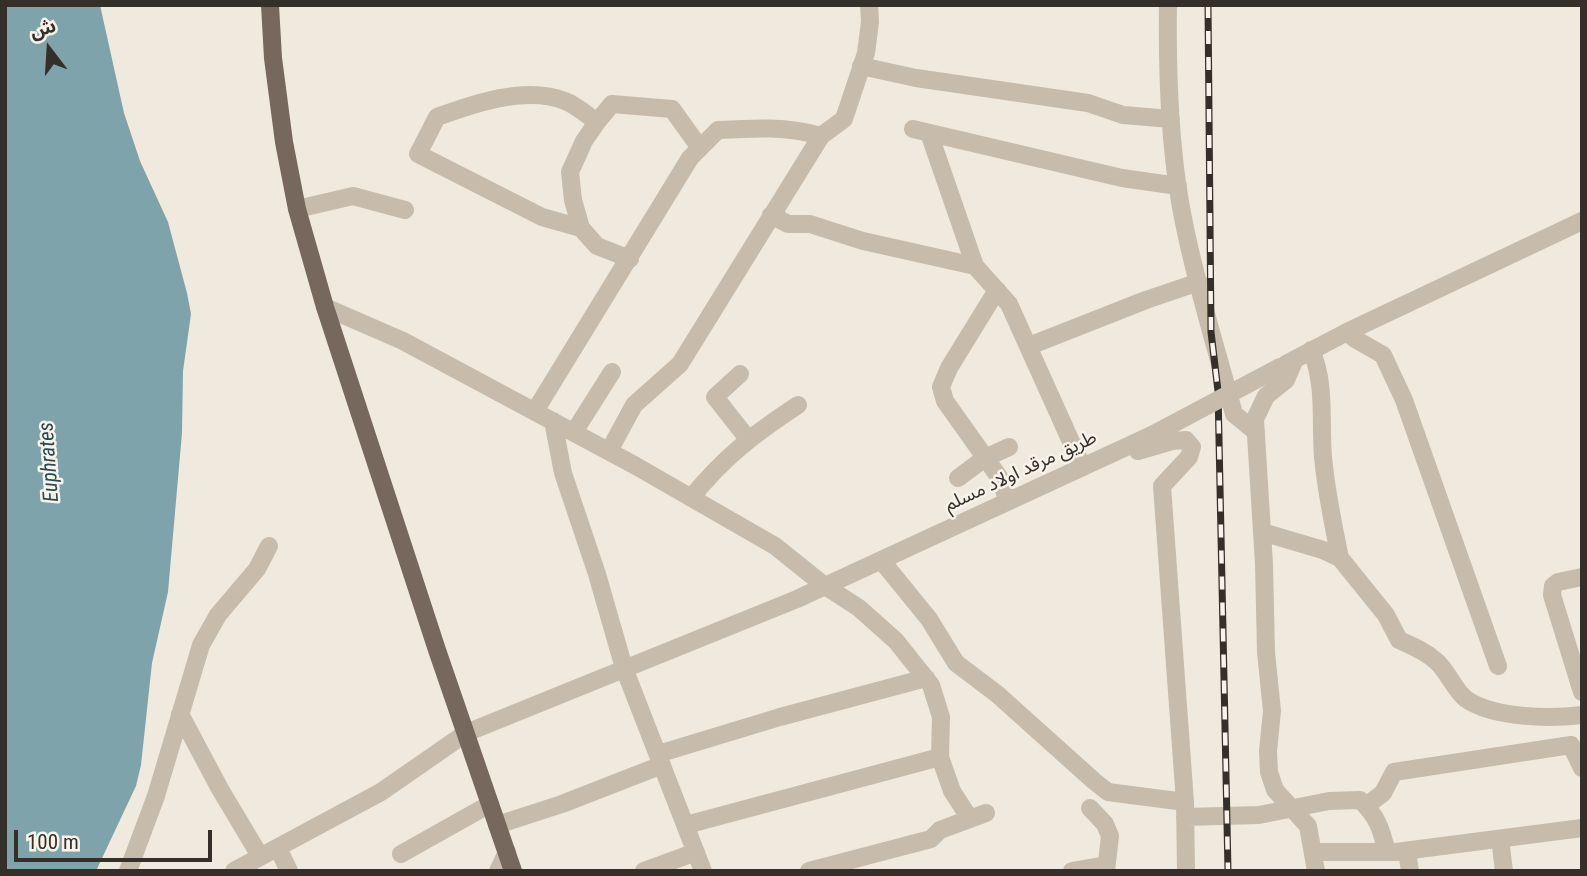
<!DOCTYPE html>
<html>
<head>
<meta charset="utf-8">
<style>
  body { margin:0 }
  #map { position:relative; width:1587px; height:876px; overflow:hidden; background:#f0eade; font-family:"Roboto Condensed","Noto Sans Arabic",sans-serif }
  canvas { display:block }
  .frame { position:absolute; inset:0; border:7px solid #352f29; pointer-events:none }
  .north { position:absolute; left:14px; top:14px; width:70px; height:70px; -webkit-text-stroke:5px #f8f3ea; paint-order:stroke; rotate:343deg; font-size:19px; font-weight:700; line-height:28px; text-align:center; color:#352f29 }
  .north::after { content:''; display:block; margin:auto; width:24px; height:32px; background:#352f29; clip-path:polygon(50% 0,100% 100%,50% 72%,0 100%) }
  .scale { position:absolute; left:14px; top:830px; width:198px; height:32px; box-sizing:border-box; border:4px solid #352f29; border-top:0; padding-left:9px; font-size:21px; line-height:24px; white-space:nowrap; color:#352f29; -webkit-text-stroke:5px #f8f3ea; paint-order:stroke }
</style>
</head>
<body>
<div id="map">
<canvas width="1587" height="876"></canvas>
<div class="frame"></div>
<div class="north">ش</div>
<div class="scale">100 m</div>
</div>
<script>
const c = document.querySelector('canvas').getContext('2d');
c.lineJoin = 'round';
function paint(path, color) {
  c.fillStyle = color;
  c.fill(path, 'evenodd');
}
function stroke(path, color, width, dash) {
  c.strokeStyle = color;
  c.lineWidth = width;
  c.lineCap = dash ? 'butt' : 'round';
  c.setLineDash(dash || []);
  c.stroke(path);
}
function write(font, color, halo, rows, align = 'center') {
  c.font = font + ' "Roboto Condensed","Noto Sans Arabic",sans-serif';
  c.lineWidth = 5;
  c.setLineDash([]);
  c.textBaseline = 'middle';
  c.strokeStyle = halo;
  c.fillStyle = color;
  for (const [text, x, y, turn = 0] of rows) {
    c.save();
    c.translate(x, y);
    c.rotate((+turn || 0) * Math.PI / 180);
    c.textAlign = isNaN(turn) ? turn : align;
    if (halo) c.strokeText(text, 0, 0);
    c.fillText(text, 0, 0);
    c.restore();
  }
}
const water = new Path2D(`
  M5,5H100L124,113L140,161L168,222L187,293L191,314L183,371L182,433L168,592L152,663L141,765L136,786L96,871H5Z`);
const minor = new Path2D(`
  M1168,5C1167,74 1170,156 1184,223C1197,288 1217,351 1234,414L1256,432
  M861,66L916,78L1088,103L1123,115L1171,119
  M913,129L1122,178L1178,186
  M929,133L975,266L1009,304L1082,466
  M297,209L353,196L405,210
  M771,215L788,224H810L863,241L975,266
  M581,228L542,217L418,154L437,117C473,104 526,85 565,101C576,105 587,115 597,122
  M630,259L597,246L581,228L573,200L570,172L584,141L597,122L612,104L672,109L700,148
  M997,290L949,368L941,387L945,401L999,477L1008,501
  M325,307L403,341L636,466L775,546L825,586L859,608L896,641L931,685L941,717L940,757L952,791L970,819
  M1347,332L1355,339L1383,355L1404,400L1498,666
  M1029,346L1146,300L1199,282
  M1311,350C1326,384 1320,421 1323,457C1326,491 1333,524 1340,558
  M1295,359L1286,380L1266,396L1255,419L1264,564L1266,652L1272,711L1268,751L1269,772L1275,790L1308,826L1316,871
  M1286,364L1347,332L1582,221
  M740,374L715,397L748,439
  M535,411L690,158L718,130C753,128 788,126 821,136L844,119L866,53L870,22L869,5
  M553,421L563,473L597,574L624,668L703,871
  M574,432L612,372
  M609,451L634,405L680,364L821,136
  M1138,451L1172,441L1186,440L1192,447L1189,457L1162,486L1185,802L1186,871
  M958,478L985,458L1009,447
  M691,498C724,457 754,434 798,405
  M1262,532L1323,550L1340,558L1386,615L1399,640C1412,646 1425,651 1436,661C1448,671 1454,690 1466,699C1493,718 1549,719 1582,715
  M881,560L929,619L956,663L997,694L1094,781L1108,792L1185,802
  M1582,577L1558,582L1553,586L1552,595L1582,692
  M180,714L220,789L260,856
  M658,754L780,717L926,678
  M1366,806L1383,793L1394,772L1571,745L1582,768
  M1090,808L1105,824L1110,836L1106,871
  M1185,817L1259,815L1329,801L1360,800C1378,817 1381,829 1387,852
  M497,825L562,804L662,765
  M686,825L940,757
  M1500,839L1504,871
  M278,848L289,871
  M1407,851L1410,871
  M1313,852H1396L1582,828
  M401,854L490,804
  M128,871L156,796L201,645L218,615L257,569L269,546
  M234,871L381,792L466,733L797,599L1152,435
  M498,871L507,852
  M644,871L696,852
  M809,871L931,839L940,830L986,813
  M1072,871L1106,865`);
const major = new Path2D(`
  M270,5L273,58L284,142L297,209L325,307L437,650L513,871`);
const rail = new Path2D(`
  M1208,5L1211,332L1218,391L1228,871`);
const minorBridge = new Path2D(`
  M1152,435L1280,367`);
const streetNames = [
  ["طريق مرقد اولاد مسلم",1021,472,-25]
];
const waterNames = [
  ["Euphrates",50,462,-94]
];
paint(water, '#7fa3aa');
stroke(minor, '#c7bcab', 18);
stroke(major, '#76685c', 18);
stroke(rail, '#352f29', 7);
stroke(rail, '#f8f3ea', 4.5, [13]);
stroke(minorBridge, '#c7bcab', 18);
write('19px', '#352f29', '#f8f3ea', streetNames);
write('italic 21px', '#234953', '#f8f3ea', waterNames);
</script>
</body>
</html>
